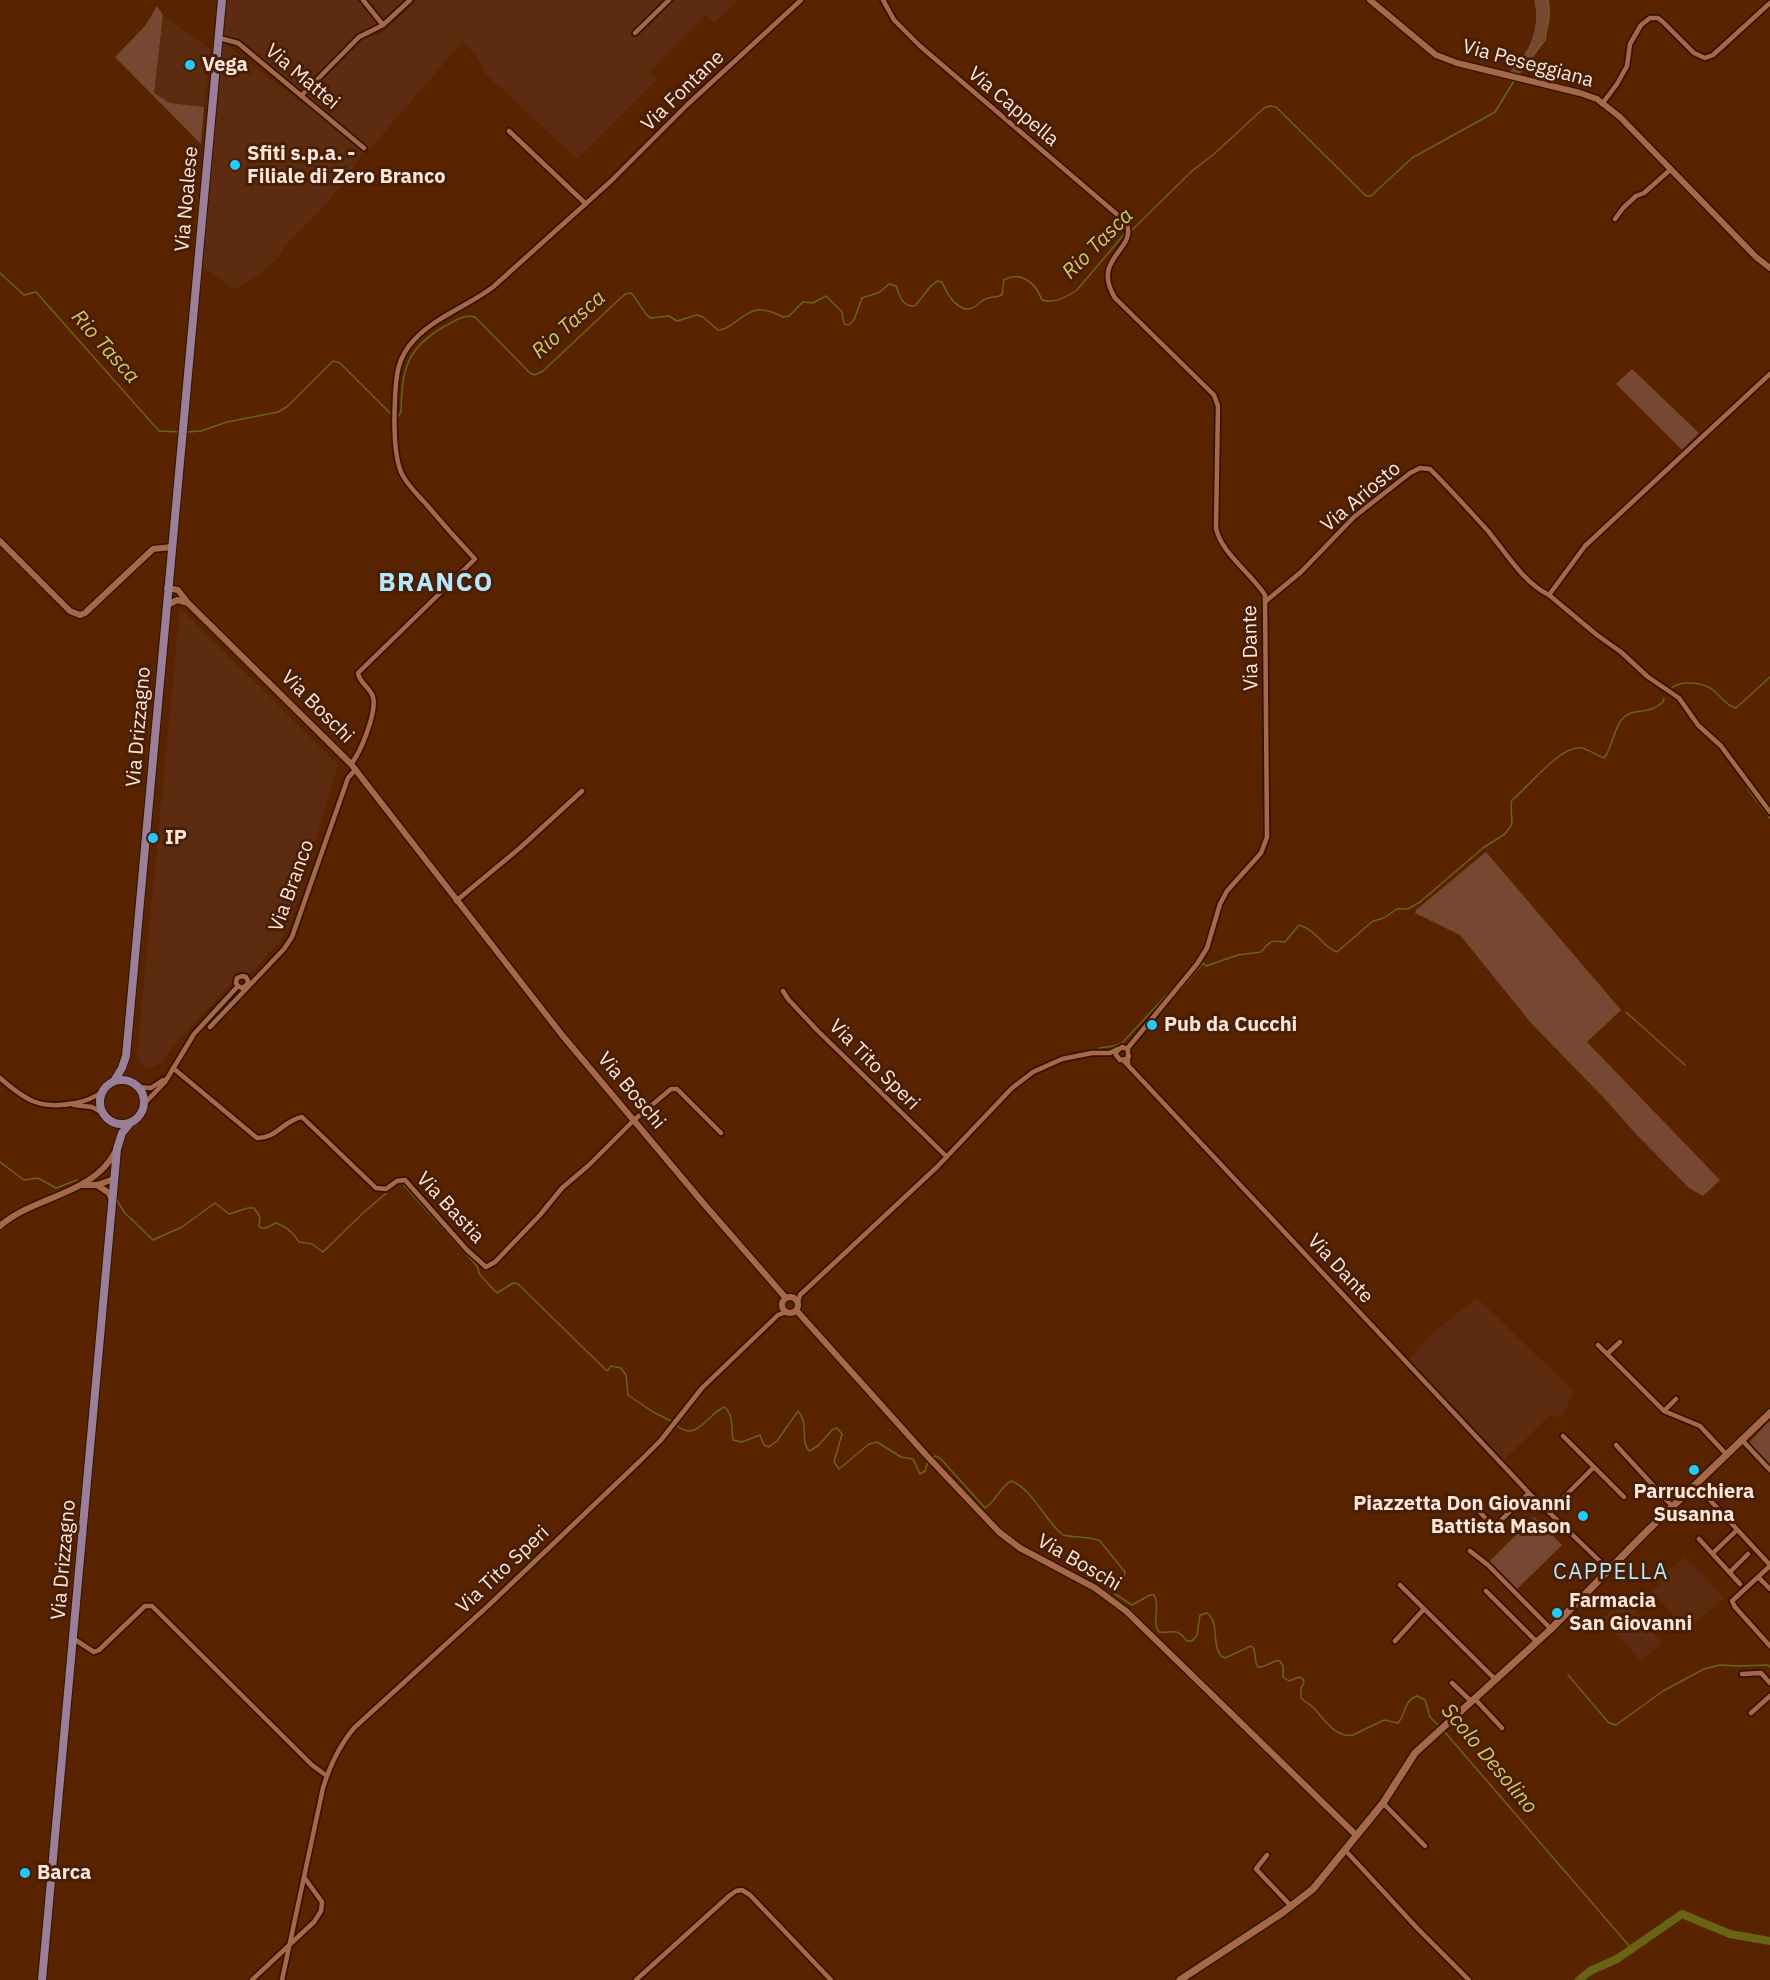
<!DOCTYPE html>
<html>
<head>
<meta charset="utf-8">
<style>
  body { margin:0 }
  canvas { display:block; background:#5a2300 }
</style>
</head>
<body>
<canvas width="1770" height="1980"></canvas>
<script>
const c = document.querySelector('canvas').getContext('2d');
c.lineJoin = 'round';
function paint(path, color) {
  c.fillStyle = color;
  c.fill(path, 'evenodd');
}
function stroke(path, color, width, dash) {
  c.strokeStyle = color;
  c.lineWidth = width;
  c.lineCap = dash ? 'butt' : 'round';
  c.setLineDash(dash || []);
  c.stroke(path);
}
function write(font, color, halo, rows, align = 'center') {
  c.font = font + ' "IBM Plex Sans",sans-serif';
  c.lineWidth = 6;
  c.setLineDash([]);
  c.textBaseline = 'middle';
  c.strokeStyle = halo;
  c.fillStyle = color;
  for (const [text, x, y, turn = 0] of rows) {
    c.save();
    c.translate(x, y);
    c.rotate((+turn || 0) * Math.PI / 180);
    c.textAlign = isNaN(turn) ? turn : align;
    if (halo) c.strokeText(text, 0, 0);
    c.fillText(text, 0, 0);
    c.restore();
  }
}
const built = new Path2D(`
  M225,0H407L380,24L365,32L348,44L298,93L221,32Z
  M418,0H737L715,23L706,15L650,71L657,79L577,159L486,74L474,53L462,42L368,151L364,150L344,182L320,211L286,245L278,258L257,276L233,290L200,263L220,40L299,101L307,96L361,39L381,34Z
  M163,15L210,49L204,107L170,103L154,93Z
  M180,608L338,765L293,915L280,941L250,974L235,980L173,1046L161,1063L149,1069L142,1065L137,1057Z
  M1477,1298L1574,1392L1568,1400L1569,1403L1558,1419L1551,1414L1504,1460L1409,1359L1434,1332Z
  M1685,1557L1724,1598L1687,1630L1652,1591L1659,1585L1663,1575Z
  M1626,1599L1662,1643L1641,1661L1617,1635L1604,1617Z`);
const green = new Path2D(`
  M1534,0H1549C1554,33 1537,55 1516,78L1507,76C1512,68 1520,61 1525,53C1535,39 1539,16 1534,0Z
  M157,6L163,15L154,93L170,103L204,107L201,144L115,57L145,26Z
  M1632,369L1699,433L1682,450L1616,384Z
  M1486,852L1621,1010L1587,1042L1720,1180L1703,1196L1689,1188L1635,1133L1605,1099L1531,1023L1460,935L1415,913L1416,910Z
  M1770,1420V1464L1749,1443Z
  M1534,1517L1562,1545L1517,1589L1489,1562Z`);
const stream = new Path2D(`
  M1516,76L1545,40L1549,15L1548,0
  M1131,231L1192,171L1214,154L1264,108L1270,106L1276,107L1366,196H1371L1412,158L1495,112L1514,81
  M0,273L24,295L36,292L159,431L180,432
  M397,416H399L401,411C402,370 406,348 445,326C455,321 464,314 475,317L530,373L535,375L543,371L625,294L631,293C639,301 641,310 650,318L669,316L677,321L697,315L703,317L718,330C724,330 726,328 731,325C753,309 758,304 783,317L789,316L803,302L813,303L826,296L842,312L844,324L849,325L854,320L862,298L880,292L889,284L896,286C900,296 902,307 915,306L930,287L937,281L942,282C947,294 960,317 976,306C980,303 983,299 988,298C994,296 996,298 1002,295L1004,280C1022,270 1036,284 1042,300C1054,304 1067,297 1077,290L1126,232
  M187,432L201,431L227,422L278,412L288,406L333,361L340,363L392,415
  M1671,688C1682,680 1702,682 1713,690C1721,696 1726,706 1736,708L1770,677
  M1747,788L1770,818
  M1181,989L1203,963L1206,966L1238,955L1261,952C1271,941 1269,940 1285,942L1299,925C1317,930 1322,947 1337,952L1373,921L1384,918L1397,909H1408L1420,902L1483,848L1505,834L1512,824L1511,804L1512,800C1528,788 1561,744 1582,748C1589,750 1597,755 1604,758C1613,747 1613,729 1623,718C1634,707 1648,716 1663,702L1664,698
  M1626,1012L1685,1065
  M1099,1048L1114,1046L1122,1043L1176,985
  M0,1162L24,1180L38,1178L56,1188L77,1180
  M400,1181L477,1266L480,1275L497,1293L513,1283L518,1284L607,1371L611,1366L621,1368L626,1375L628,1395L653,1412L673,1422
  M117,1200L124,1212L153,1240L182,1227L215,1203L229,1214L248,1208H254L260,1217L259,1226L261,1228H266L276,1223C286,1226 293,1232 299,1242L312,1244L323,1252L363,1213L397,1184
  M676,1425C696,1443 707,1415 724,1407C734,1414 731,1430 733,1440L742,1442L760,1435L764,1445L769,1447L777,1441L798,1411C810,1425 799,1438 809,1451L818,1446L832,1430L837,1428L842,1434L834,1462L839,1469L869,1444L877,1442L901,1457L913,1459L920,1474L925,1471L928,1461
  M931,1458L936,1456L941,1459L985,1508C996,1501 1000,1487 1011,1481C1032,1488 1045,1521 1063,1535C1074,1538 1090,1536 1100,1541L1125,1572L1124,1578L1115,1587V1594L1132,1605L1150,1595H1154C1161,1607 1151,1620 1159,1632C1174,1634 1175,1626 1187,1641H1192L1197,1635L1200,1615L1207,1613C1220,1623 1211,1643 1221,1656L1225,1658L1251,1646L1254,1649L1256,1663L1258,1667C1267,1668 1272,1659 1280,1661L1283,1666V1677L1289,1681L1299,1677L1303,1679L1304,1683L1301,1688V1698C1305,1702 1309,1704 1313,1707C1323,1718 1336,1739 1353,1735L1384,1720L1398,1723C1406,1714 1404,1700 1417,1696L1425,1700L1430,1717L1440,1727
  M1568,1675L1609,1723L1616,1725L1663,1691L1704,1669L1720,1665L1739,1666L1768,1665L1770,1667
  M1443,1730L1631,1948`);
const river = new Path2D(`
  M1579,1980L1590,1971L1617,1959L1682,1914L1730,1934L1770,1941`);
const minor = new Path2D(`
  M363,0L383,25
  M883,0L894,20L920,46L1126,222C1139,250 1090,257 1115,298L1214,395L1218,406L1216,528C1221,553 1251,573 1265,595L1267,837L1261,853L1227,891L1220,904L1207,948L1197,964L1127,1049
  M635,33L669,0
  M219,38L238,43L364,148
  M301,96L359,37L383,25L410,0
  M1602,104L1617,84L1627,66L1630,44L1641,25L1650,18H1658L1663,22L1694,53L1705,58L1713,55L1770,3
  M509,131L586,204
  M1615,219L1623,208L1636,196L1644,193L1671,169
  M1549,595L1597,635L1621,652L1648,677L1679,698L1698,725L1721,746L1770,812
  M1266,601L1301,572L1354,517L1410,473L1420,468L1430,469C1450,489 1469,510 1488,531C1506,553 1523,582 1549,595L1585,546L1770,374
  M351,764C361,752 377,712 373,697C370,687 360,684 358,673L475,559C458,541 442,523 426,504C417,494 406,484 401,472C393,452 394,420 395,399C396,376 397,358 414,340C435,317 468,306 493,287L611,181L687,105L801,0
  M456,901L521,847L582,791
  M783,991L788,999L817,1030L947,1157
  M210,1027L284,949L292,937L348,778L356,769
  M1123,1060L1529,1493L1609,1570
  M1128,1065V1049L1122,1047L1116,1052V1055L1120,1060L1126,1059L1129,1056
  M173,1068L257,1138C276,1139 284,1120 302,1117L376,1188L386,1189L397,1181L405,1180L467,1250L486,1267L495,1262L540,1215L562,1188L589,1165L634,1120L671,1089H677L721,1133
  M0,1078C26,1101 41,1110 76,1103C86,1101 93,1098 102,1092
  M138,1087L151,1088L163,1080
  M144,1104L165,1082L194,1034L238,986L242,988L247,985L248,981L246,977L242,976L237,978L236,983L238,986
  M74,1105L92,1107L103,1113
  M798,1302L800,1295L937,1167L1012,1088L1033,1072L1062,1059L1092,1053H1110L1118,1049
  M1598,1345L1664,1411L1700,1426L1726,1454
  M1607,1354L1620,1342
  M1664,1411L1676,1399
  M1563,1436L1624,1497
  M1741,1439L1770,1470
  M1616,1445L1672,1506
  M1695,1484L1770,1565
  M1470,1502L1494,1527L1529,1493
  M1549,1512L1594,1467
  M1699,1539L1740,1584
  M1470,1551L1488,1565L1551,1629
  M1713,1553L1737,1530
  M1770,1566L1732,1601L1735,1607L1770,1646
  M1730,1572L1748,1554
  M1758,1577L1770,1589
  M1400,1585L1495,1679
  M1486,1591L1537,1642
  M74,1639L94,1652L99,1650L145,1606H152L312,1765L327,1776
  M1395,1641L1424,1609
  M1742,1674L1761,1673L1770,1683
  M1452,1683L1471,1701
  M1474,1698L1502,1728
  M1751,1713L1770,1696
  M1383,1803L1425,1846
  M1345,1850L1418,1929L1469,1980
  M1267,1855L1256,1869L1291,1906
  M252,1980L314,1922L321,1911L322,1902L304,1877
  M282,1980L323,1788C330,1765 339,1746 354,1728L489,1605L640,1461L661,1440L702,1388L778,1315L786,1312
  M636,1980L729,1896L736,1891L742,1890L750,1895L831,1980`);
const tertiary = new Path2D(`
  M1370,0L1436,55L1457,63L1580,93L1597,99L1620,117L1756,257L1770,268
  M0,541L70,611L80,615L85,613L153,549L172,547
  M167,588L178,590L188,603L351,764L562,1035L704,1204L785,1297
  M166,606L177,600L188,603
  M82,1185H97L114,1179
  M97,1185L109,1193L112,1200
  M0,1226C34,1196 93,1195 115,1152
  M782 1305a8 8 0 1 1 16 0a8 8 0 1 1-16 0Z
  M796,1310L927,1456L999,1532L1020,1548L1095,1588L1126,1611L1356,1835`);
const secondary = new Path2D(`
  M1180,1980L1282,1913L1313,1889L1383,1803L1415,1753L1551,1629L1645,1533L1770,1413`);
const primary = new Path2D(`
  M100 1102a22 22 0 1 1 44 0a22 22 0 1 1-44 0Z
  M114,1081L122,1068L126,1056L222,0
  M42,1980L117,1149L122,1133L131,1122`);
const markers = [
  [190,65,6,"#25c9fe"],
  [235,165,6,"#25c9fe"],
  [153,838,6,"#25c9fe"],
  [1152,1025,6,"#25c9fe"],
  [1694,1470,6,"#25c9fe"],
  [1583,1516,6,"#25c9fe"],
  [1557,1613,6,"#25c9fe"],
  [25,1873,6,"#25c9fe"]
];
const streetNames = [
  ["Via Peseggiana",1528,64,15],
  ["Via Mattei",302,77,40],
  ["Via Fontane",683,91,-44],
  ["Via Cappella",1013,107,40],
  ["Via Noalese",187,199,-85],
  ["Via Ariosto",1361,497,-40],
  ["Via Dante",1251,648,-91],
  ["Via Boschi",317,707,45],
  ["Via Drizzagno",139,727,-85],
  ["Via Branco",292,886,-70],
  ["Via Tito Speri",874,1065,45],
  ["Via Boschi",631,1091,50],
  ["Via Bastia",450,1208,47],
  ["Via Dante",1340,1269,47],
  ["Via Drizzagno",64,1560,-85],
  ["Via Boschi",1079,1563,30],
  ["Via Tito Speri",503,1570,-43]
];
const poiNames = [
  ["Vega",202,65],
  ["Sfiti s.p.a. -",247,154],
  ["Filiale di Zero Branco",247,177],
  ["IP",165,838],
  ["Pub da Cucchi",1164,1025],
  ["Parrucchiera",1694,1492,"center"],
  ["Susanna",1694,1515,"center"],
  ["Piazzetta Don Giovanni",1571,1504,"right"],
  ["Battista Mason",1571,1527,"right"],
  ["Farmacia",1569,1601],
  ["San Giovanni",1569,1624],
  ["Barca",37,1873]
];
const waterNames = [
  ["Rio Tasca",1098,244,-45],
  ["Rio Tasca",569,325,-42],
  ["Rio Tasca",105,347,48],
  ["Scolo Desolino",1489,1759,50]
];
const quarterNames = [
  ["CAPPELLA",1611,1573]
];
const districtNames = [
  ["BRANCO",436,583]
];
paint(built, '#5d2c10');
paint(green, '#774831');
stroke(stream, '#676416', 1.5);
stroke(river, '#676416', 8);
stroke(minor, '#321304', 8);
stroke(tertiary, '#321304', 9);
stroke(secondary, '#321304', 10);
stroke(primary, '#321304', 10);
stroke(minor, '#a76849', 4.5);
stroke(tertiary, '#a76849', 6);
stroke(secondary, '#a76849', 7);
stroke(primary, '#9b7f98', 8);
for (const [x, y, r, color] of markers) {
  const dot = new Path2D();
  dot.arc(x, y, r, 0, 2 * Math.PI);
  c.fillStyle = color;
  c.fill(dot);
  stroke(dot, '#481e05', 2);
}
write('20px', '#fce6db', '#481e05', streetNames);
write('bold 20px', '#fce6db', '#481e05', poiNames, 'left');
write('italic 21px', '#ceca63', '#481e05', waterNames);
c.letterSpacing = '1.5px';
write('22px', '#b5e8fe', '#481e05', quarterNames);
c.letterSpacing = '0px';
c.letterSpacing = '1.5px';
write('bold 26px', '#b5e8fe', '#481e05', districtNames);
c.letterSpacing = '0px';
</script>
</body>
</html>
